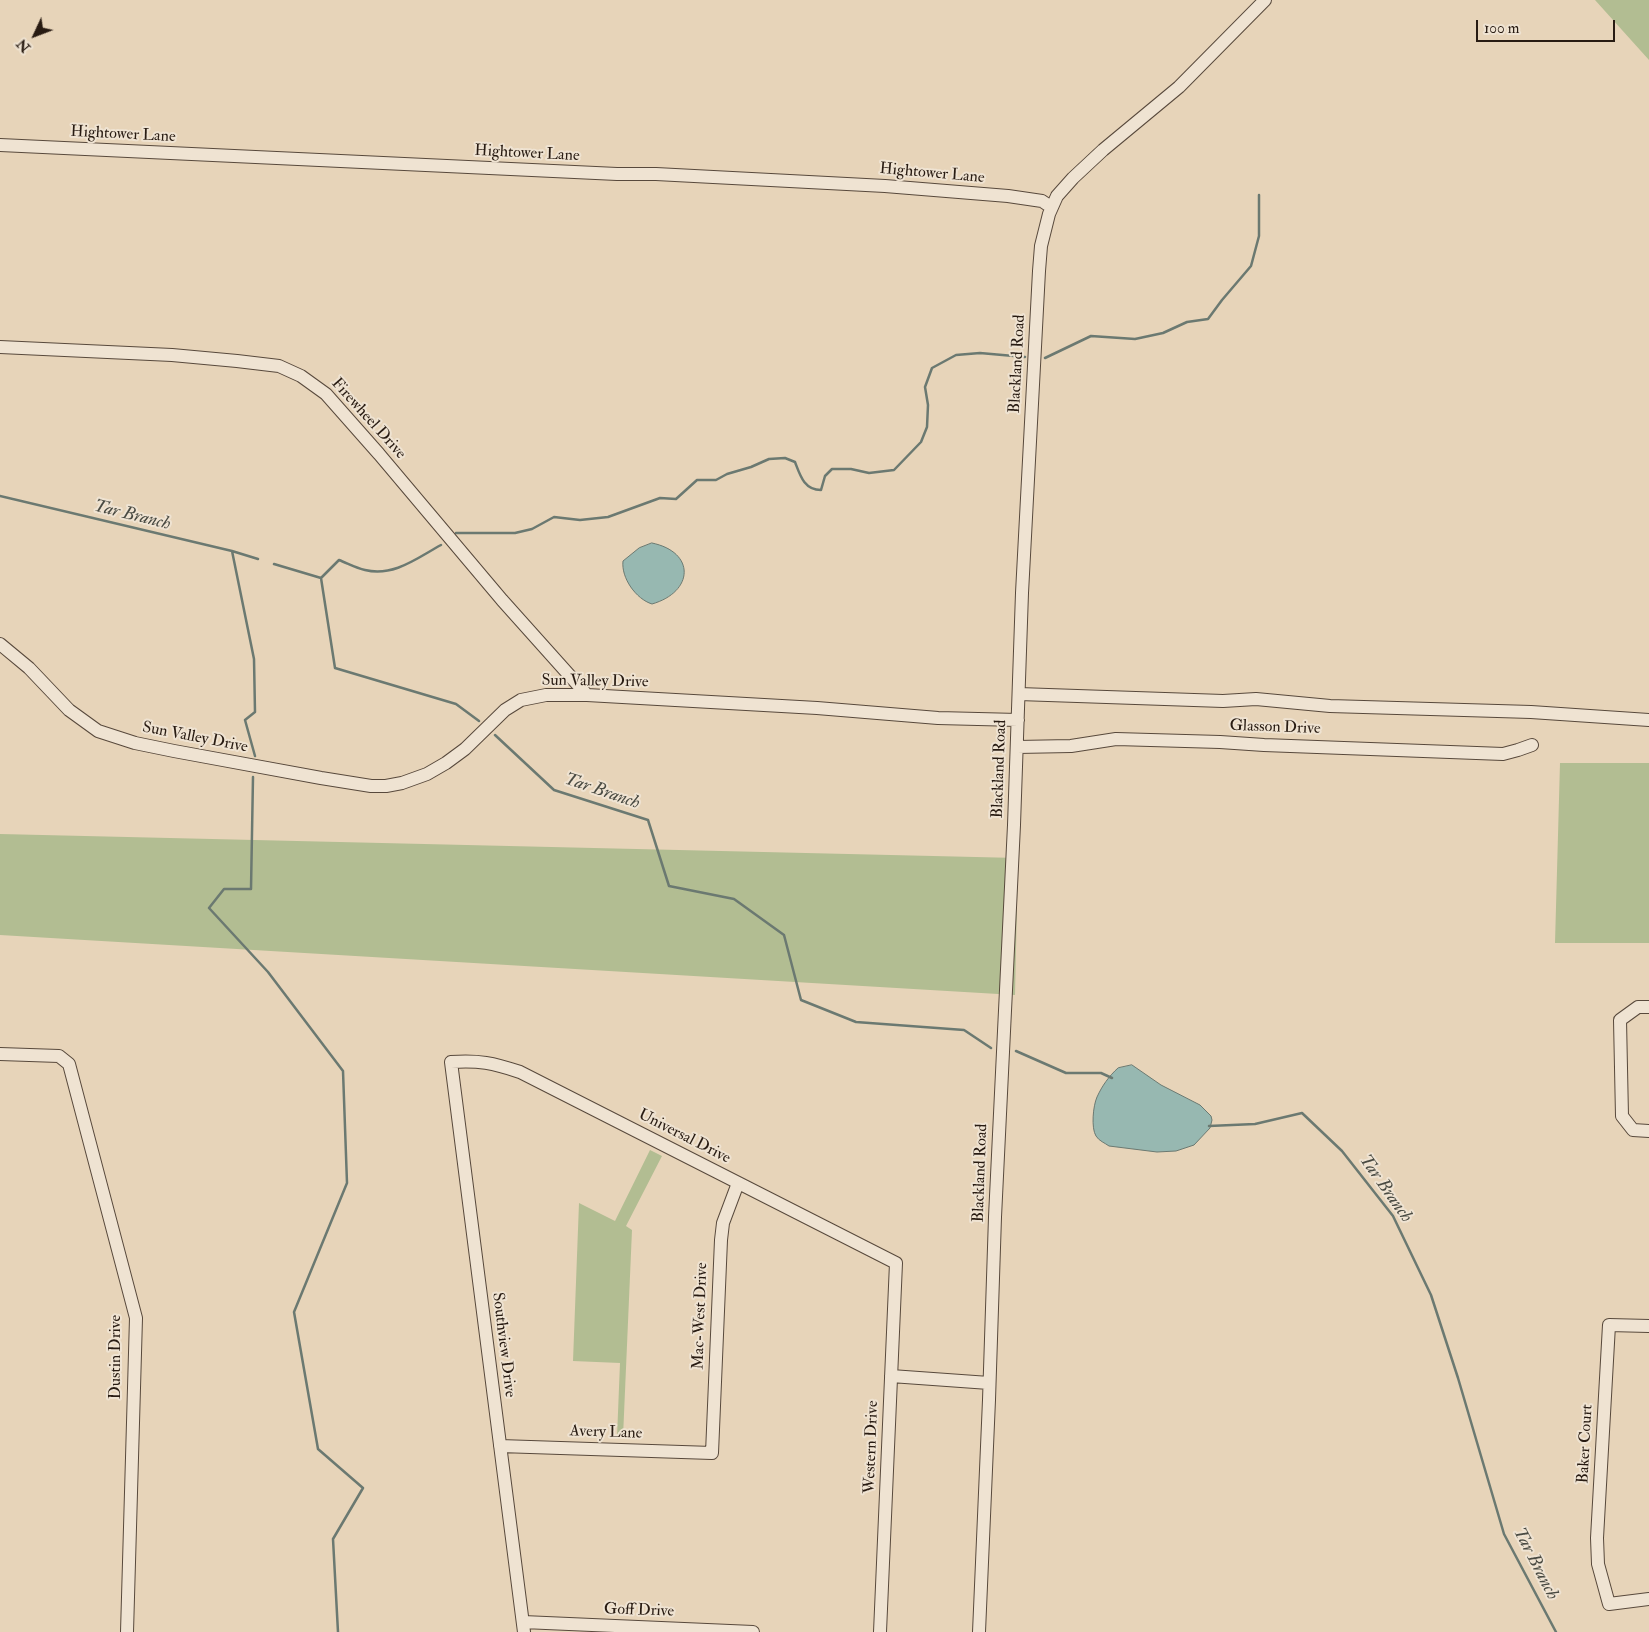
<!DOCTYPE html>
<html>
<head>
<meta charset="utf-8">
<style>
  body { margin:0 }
  #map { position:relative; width:1649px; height:1632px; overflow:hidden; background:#e7d4b9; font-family:"IM FELL Double Pica",serif }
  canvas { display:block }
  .north { position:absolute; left:10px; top:10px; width:50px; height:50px; -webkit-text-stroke:4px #efe3d2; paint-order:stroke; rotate:227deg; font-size:14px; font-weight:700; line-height:20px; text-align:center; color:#281b12 }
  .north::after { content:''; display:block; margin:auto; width:18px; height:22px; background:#281b12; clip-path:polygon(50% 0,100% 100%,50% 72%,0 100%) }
  .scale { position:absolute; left:1476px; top:20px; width:139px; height:22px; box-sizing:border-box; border:2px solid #281b12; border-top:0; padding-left:6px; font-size:15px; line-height:18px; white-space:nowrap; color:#281b12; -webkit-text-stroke:4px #efe3d2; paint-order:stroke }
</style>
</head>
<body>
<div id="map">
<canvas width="1649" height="1632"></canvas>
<div class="north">N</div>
<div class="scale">100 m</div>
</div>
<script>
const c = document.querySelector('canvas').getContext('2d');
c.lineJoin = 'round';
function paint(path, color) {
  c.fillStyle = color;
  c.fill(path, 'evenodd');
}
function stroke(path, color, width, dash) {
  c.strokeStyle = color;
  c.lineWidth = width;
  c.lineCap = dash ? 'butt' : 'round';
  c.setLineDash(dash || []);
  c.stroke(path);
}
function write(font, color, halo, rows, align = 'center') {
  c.font = font + ' "IM FELL Double Pica",serif';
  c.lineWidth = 4;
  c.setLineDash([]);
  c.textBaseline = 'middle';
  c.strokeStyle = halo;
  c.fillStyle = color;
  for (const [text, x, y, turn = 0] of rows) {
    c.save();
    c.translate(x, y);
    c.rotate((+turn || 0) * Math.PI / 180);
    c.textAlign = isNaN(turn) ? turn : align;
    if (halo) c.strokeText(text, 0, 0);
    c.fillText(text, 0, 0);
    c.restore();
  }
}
const green = new Path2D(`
  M1595,0H1649V60Z
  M1560,763H1649V943H1555Z
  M0,834L1018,858L1015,995L0,935Z
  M650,1150L662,1156L626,1226L632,1230L623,1437H617L620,1363L573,1361L579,1203L615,1221Z`);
const water = new Path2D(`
  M652,543C696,552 694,592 652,604C636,599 621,578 623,561L639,548Z
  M1132,1065L1161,1085L1200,1105L1211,1116L1212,1120L1210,1128L1194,1145L1176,1151L1157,1152L1109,1146C1105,1143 1099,1141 1096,1136C1091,1128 1093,1106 1097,1097C1102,1086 1109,1076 1118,1068Z`);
const stream = new Path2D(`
  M1045,358L1091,336L1135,339L1163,333L1187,322L1208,319L1222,300L1251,266L1259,236V195
  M0,496L232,551L258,559
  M456,533H515L532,529L554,517L580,520L608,517L660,498L676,499L697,480H716L727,474L751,467L769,459L785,458L795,462C800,475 804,490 821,490L825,476L832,469H851L869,473L894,470L921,442L927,427L928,405L925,387L932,368L956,355L980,353L1025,357
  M232,551L254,659L255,712L245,720L255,756
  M274,564L321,578L335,668L456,704L479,721
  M321,578L339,560C347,563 356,568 365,570C394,577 417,558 441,545
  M495,735L554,790L648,820L669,886L734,899L784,935L801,1000L856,1022L964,1030L991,1048
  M253,777L251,889H224L209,908L268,972L343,1071L347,1183L294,1312L318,1449L363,1488L333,1539L338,1632
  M1016,1051L1066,1073H1101L1112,1078
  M1209,1126L1255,1124L1302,1113L1342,1151L1393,1216L1431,1295L1458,1378L1504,1534L1556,1632`);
const minor = new Path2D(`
  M0,145L617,174H656L885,186L1008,196L1042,201L1051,207
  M0,347L172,355L237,361L279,366L301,376L326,394L379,454L502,600L587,695
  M0,644L29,668L69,710L98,731L135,743L174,751L321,778L371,786H386L402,783L427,774L446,763L465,749L505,710L521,700L546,695H587L817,708L938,718L1018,720
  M1019,694L1223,701L1256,699L1330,706L1531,712L1649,720
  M1017,747L1071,746L1116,739L1220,742L1264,745L1503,754L1518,750L1532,745
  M1649,1007H1638L1620,1020L1622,1116L1633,1130L1649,1131
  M0,1054L59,1056L69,1064L136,1318L127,1632
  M1649,1326L1609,1325L1597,1538L1598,1564L1609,1604L1649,1599
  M891,1376L989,1383
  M500,1446L712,1453L721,1240L723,1223L738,1183
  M523,1622L753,1632
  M524,1632L451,1062C479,1060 493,1063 520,1072L896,1263L880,1632
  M979,1632L989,1400L995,1217L1014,825L1022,593L1039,271L1041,246L1049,214L1057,196L1073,178L1103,150L1179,87L1265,0`);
const streetNames = [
  ["Hightower Lane",123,135,3],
  ["Hightower Lane",527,154,3],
  ["Hightower Lane",932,174,5],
  ["Blackland Road",1018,364,-87],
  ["Firewheel Drive",368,419,48],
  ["Sun Valley Drive",595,682,1],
  ["Glasson Drive",1275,728,2],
  ["Sun Valley Drive",195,738,11],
  ["Blackland Road",1000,769,-88],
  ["Universal Drive",684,1137,27],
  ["Blackland Road",981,1173,-88],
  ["Mac-West Drive",701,1316,-88],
  ["Southview Drive",503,1345,83],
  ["Dustin Drive",117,1357,-90],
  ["Avery Lane",606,1433,2],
  ["Baker Court",1586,1444,-87],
  ["Western Drive",872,1447,-88],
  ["Goff Drive",639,1611,2]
];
const waterNames = [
  ["Tar Branch",132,516,14],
  ["Tar Branch",602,792,19],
  ["Tar Branch",1385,1189,55],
  ["Tar Branch",1535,1564,63]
];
paint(green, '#b2bd92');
paint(water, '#97b8b1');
stroke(water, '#6b7971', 1);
stroke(stream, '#6b7971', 2.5);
stroke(minor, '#58493c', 14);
stroke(minor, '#efe3d2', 12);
write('16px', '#281b12', '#efe3d2', streetNames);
write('italic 18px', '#494a42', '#efe3d2', waterNames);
</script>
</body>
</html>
